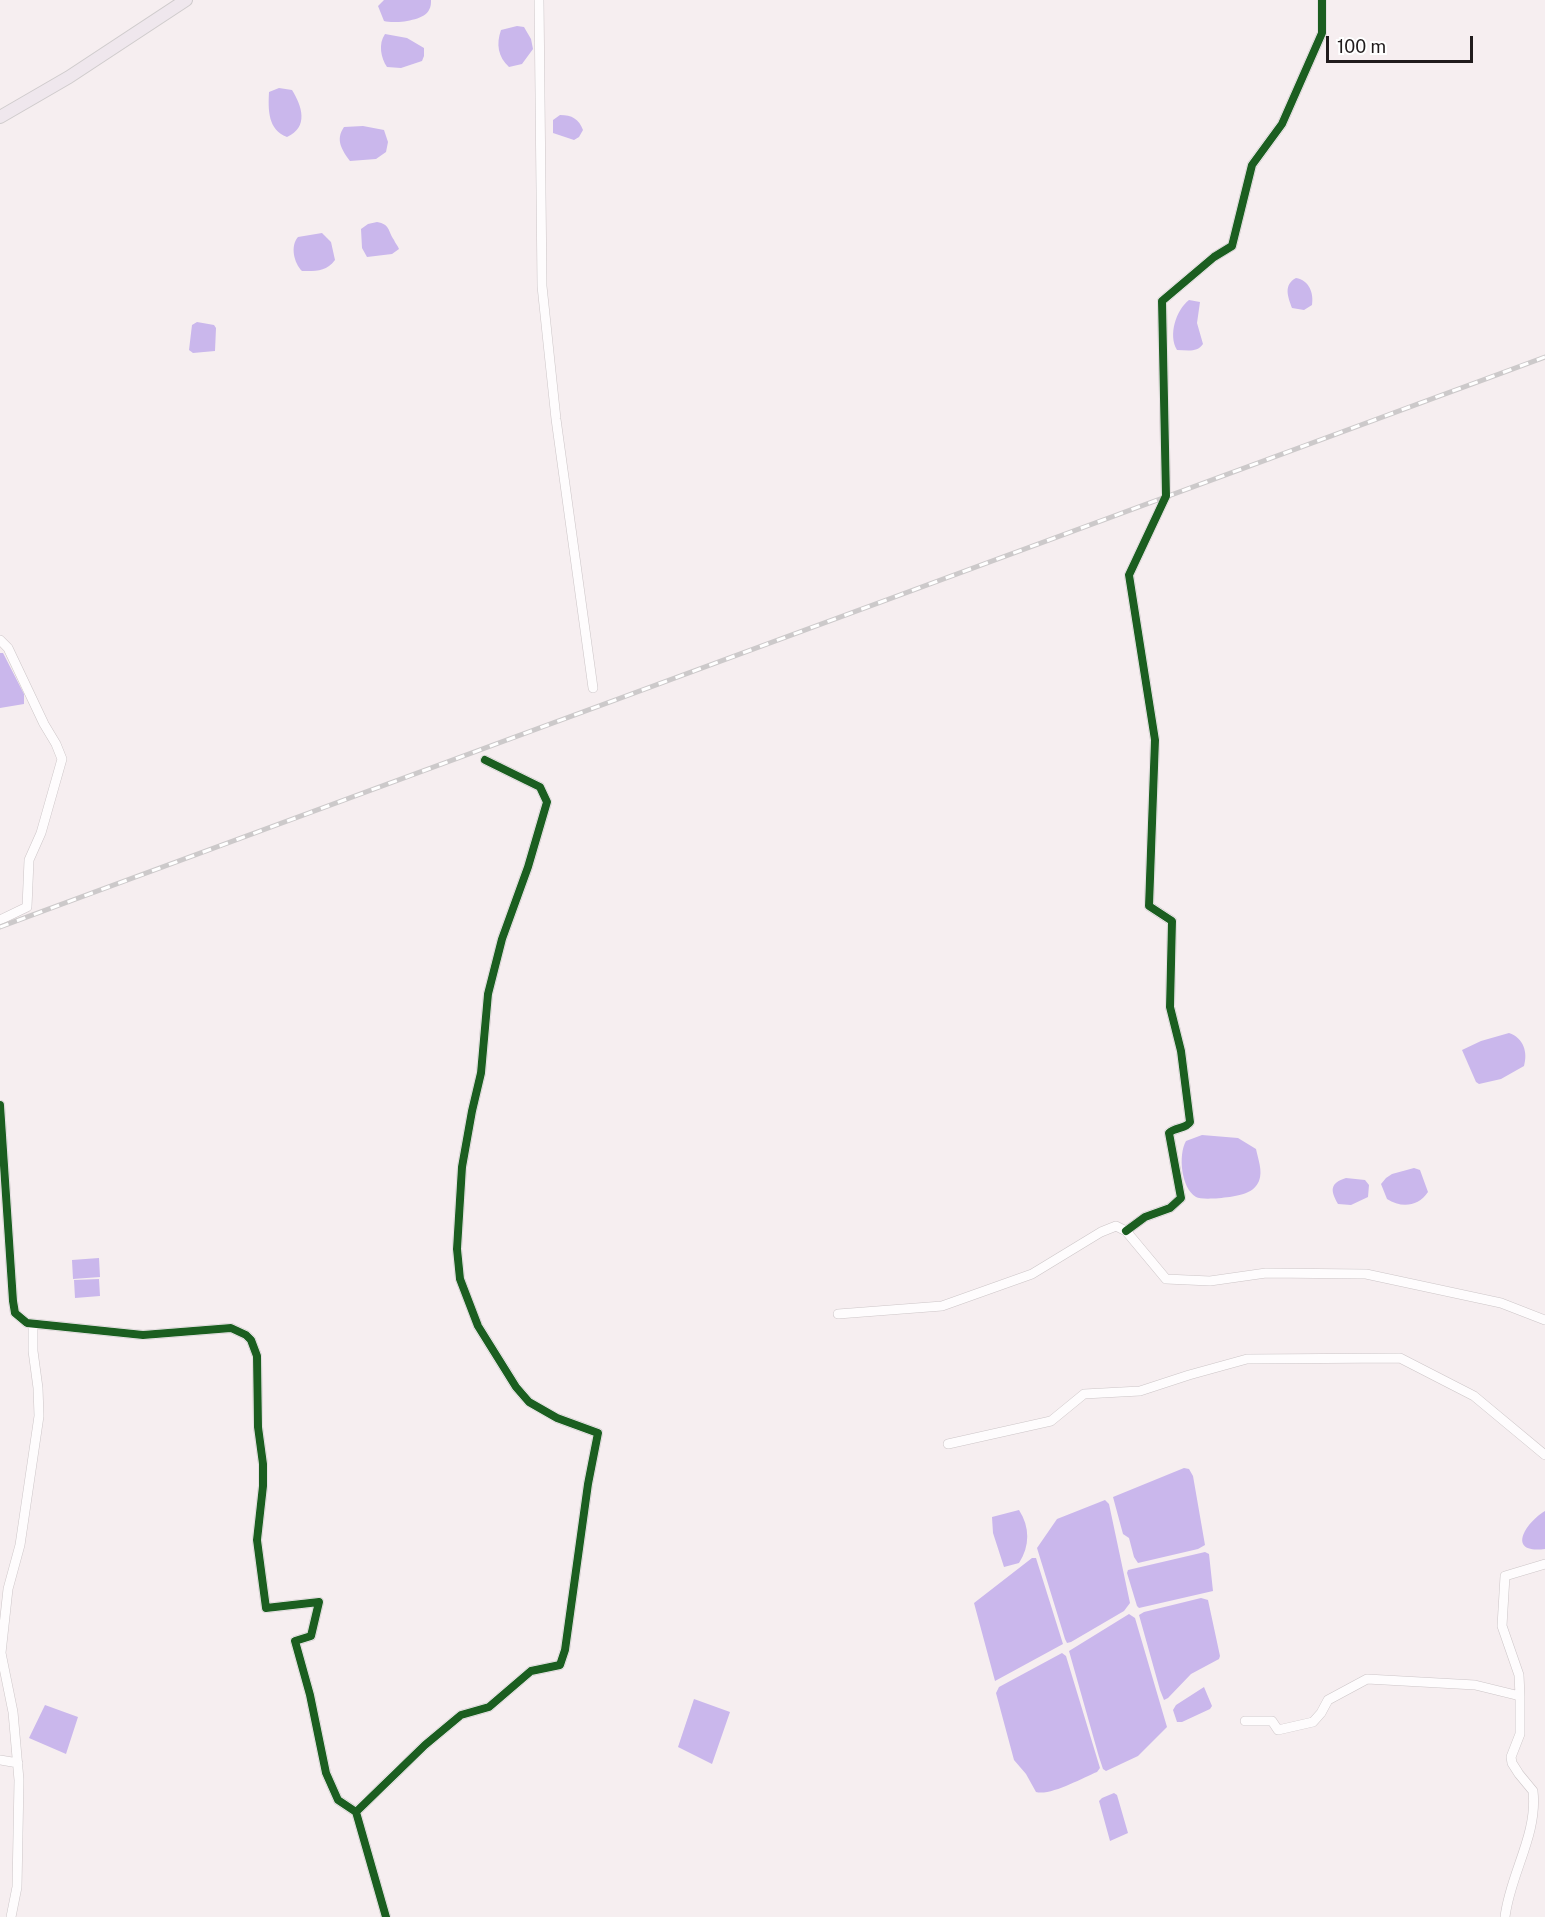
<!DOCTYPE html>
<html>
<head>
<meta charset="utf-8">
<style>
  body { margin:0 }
  #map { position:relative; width:1545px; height:1917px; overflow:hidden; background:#f6eef0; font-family:"Public Sans",sans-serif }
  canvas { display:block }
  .scale { position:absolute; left:1326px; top:36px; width:147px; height:27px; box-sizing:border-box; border:3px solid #201b1c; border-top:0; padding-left:8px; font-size:18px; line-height:21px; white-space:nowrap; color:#201b1c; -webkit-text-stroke:4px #fff; paint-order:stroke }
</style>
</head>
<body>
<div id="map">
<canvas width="1545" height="1917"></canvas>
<div class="scale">100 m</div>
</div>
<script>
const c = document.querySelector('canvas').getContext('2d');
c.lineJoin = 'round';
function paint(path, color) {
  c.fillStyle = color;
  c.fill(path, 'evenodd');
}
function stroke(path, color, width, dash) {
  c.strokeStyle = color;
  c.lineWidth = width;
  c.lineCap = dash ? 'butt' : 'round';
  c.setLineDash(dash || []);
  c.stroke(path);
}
const water = new Path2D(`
  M384,0H431C431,3 431,7 429,10C424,21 394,24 384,21L378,6Z
  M517,26L524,27L531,39L533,49L522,64L509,67C498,57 496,44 501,30Z
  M385,34L407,38L424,48V56L422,61L401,68L387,67C381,58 378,44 385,34Z
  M279,88L292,90C302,106 309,127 287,137C268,130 268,110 269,92Z
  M560,115C572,115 579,119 583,130L579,137L574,140L553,133V120Z
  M363,126L384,130L388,142L386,152L376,159L350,161C342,150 335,140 344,127Z
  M377,222C390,224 388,231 394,240C395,243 398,246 399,249L392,254L367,257L362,248L361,229L368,224Z
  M322,233L331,242L335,260C326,272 316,271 302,271C294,263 290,246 298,237Z
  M1296,278C1309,280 1314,293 1312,305L1304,310L1292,308C1288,297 1283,285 1296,278Z
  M1189,300L1200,302L1197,323L1203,344C1197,353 1187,350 1177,350C1168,335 1176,310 1189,300Z
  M197,322L214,325L216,328L215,351L193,353L189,350L192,325Z
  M0,653H3L24,694V704L0,708Z
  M1509,1033C1524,1038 1528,1053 1524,1066L1501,1079L1479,1084L1476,1082L1462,1050L1481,1041Z
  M1202,1135L1238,1138L1256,1149C1258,1159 1263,1171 1259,1181C1257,1186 1252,1191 1246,1193C1238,1197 1203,1201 1196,1197C1181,1188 1178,1155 1186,1141Z
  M1414,1168L1420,1170L1428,1192C1418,1207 1401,1208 1387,1199L1381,1184L1386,1178L1392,1174Z
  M1346,1178L1365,1180L1369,1185L1368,1197L1351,1205L1338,1204C1330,1190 1330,1183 1346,1178Z
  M99,1258L100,1277L73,1279L72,1260Z
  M99,1279L100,1296L75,1298L74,1280Z
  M1184,1468L1189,1469L1193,1476L1205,1545L1198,1549L1138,1563L1134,1557L1129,1538L1123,1534L1113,1497Z
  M1105,1500L1109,1504L1130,1603L1124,1611L1071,1642L1067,1643L1065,1639L1037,1548L1057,1519Z
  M1019,1510C1030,1527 1030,1546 1019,1563L1004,1567L993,1533L992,1517Z
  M1545,1511V1549C1506,1554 1525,1523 1545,1511Z
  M1205,1552L1209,1554L1213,1591L1139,1608L1137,1606L1127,1573L1128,1570Z
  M1032,1558H1036L1063,1644L995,1681L974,1603Z
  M1201,1598L1208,1600L1220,1656L1219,1659L1191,1674L1168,1698L1164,1700L1160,1690L1139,1615L1144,1612Z
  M1129,1614L1135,1618L1167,1727L1138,1756L1106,1771L1103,1769L1099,1757L1069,1651Z
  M1062,1653L1066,1656L1100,1768L1097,1772C1082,1778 1051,1796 1036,1792L1026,1774L1014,1760L996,1693L999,1687Z
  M1204,1687L1212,1706L1210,1709L1182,1722H1177L1173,1710L1176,1705Z
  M694,1699L730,1712L712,1764L678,1747Z
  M45,1705L78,1717L66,1754L29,1738Z
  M1114,1793L1117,1795L1128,1833L1110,1841L1099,1801L1102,1798Z`);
const minor = new Path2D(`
  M539,0L542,286L556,419L593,688
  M0,640L8,648L44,724L56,744L62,759L41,833L29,860L27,907L0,920
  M0,1105L13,1301L15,1313L27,1323L143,1335L231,1328L246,1335L251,1340L257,1356L258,1427L263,1464V1486L257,1540L266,1608L319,1602L311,1636L295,1641L310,1695L326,1773L338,1800L356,1812
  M1126,1231L1145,1217L1170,1208L1181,1198L1169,1133C1175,1127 1186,1129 1190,1122L1181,1051L1170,1007L1172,921L1149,906L1155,740L1129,575L1166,496L1162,301L1214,257L1232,246L1252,165L1282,124L1322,33V0
  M838,1314L942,1306L1032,1274L1101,1232L1116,1226L1126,1231L1166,1279L1210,1281L1266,1273L1366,1274L1501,1303L1545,1320
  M948,1444L1051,1421L1084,1394L1140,1391L1189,1375L1247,1359L1400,1358L1474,1396L1545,1455
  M1245,1721H1272L1278,1730L1313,1722L1321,1713L1328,1700L1367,1679L1475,1685L1520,1696
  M0,1760L18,1763
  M11,1917L17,1887L19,1780L13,1712L1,1653L8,1589L20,1545L39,1416L38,1388L33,1351V1324
  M386,1917L356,1812L425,1745L461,1715L489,1707L531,1671L560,1665L565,1650L588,1484L598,1433L557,1418L529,1402L516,1387L478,1326L460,1279L457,1249L462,1167L472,1111L481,1073L488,994L502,939L528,867L547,802L540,787L485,760
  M1505,1917C1510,1874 1538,1835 1533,1791L1519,1774L1512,1763L1511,1757L1520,1734V1696L1519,1675L1502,1626L1505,1576L1545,1564`);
const major = new Path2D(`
  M0,117L69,77L186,0`);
const rail = new Path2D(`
  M0,927L1545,357`);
const cycleway = new Path2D(`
  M0,1105L13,1301L15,1313L27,1323L143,1335L231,1328L246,1335L251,1340L257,1356L258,1427L263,1464V1486L257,1540L266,1608L319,1602L311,1636L295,1641L310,1695L326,1773L338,1800L356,1812
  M1126,1231L1145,1217L1170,1208L1181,1198L1169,1133C1175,1127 1186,1129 1190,1122L1181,1051L1170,1007L1172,921L1149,906L1155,740L1129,575L1166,496L1162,301L1214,257L1232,246L1252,165L1282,124L1322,33V0
  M386,1917L356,1812L425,1745L461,1715L489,1707L531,1671L560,1665L565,1650L588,1484L598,1433L557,1418L529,1402L516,1387L478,1326L460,1279L457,1249L462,1167L472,1111L481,1073L488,994L502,939L528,867L547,802L540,787L485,760`);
paint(water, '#cab7ec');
stroke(minor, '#ccc5c7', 10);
stroke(major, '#cfcbcc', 14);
stroke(minor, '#fefcfd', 9);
stroke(major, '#efe7ed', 12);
stroke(rail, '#ccc9ca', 5);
stroke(rail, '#fff', 3, [9]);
stroke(cycleway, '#1b5e20', 8);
</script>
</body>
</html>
